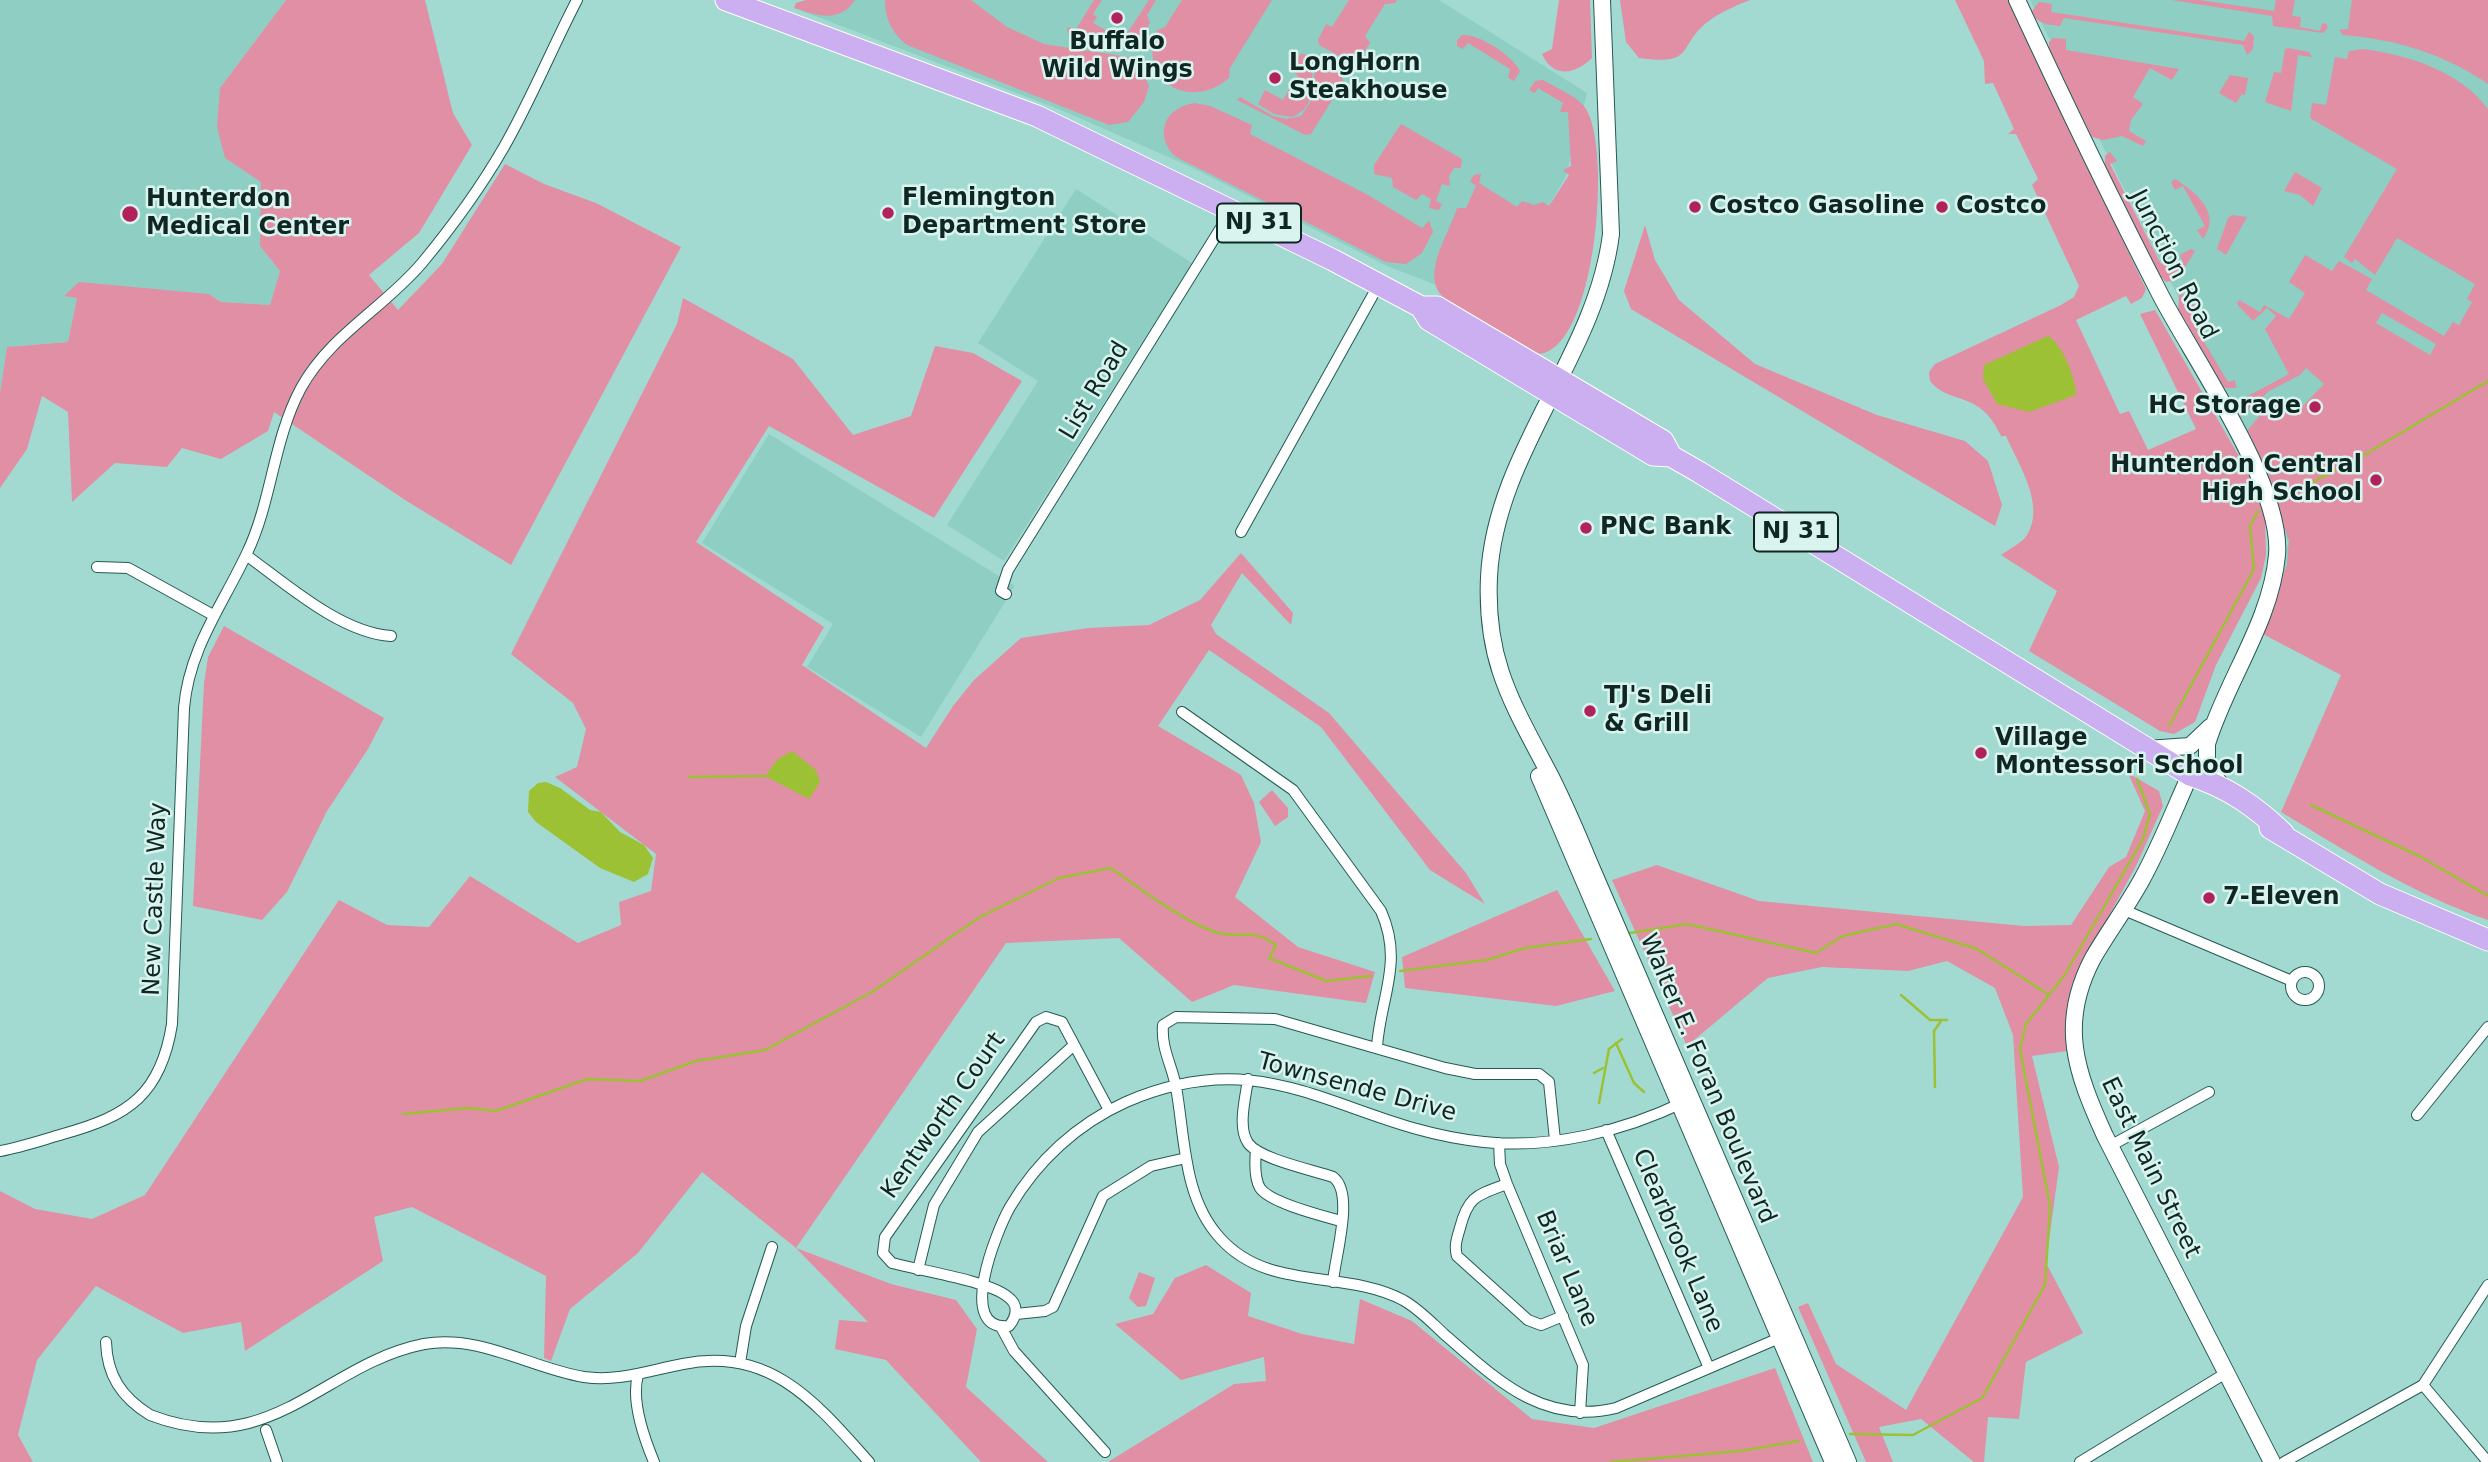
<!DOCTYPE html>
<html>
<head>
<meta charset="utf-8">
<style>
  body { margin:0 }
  canvas { display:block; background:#a2dad1 }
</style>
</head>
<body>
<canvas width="2488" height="1462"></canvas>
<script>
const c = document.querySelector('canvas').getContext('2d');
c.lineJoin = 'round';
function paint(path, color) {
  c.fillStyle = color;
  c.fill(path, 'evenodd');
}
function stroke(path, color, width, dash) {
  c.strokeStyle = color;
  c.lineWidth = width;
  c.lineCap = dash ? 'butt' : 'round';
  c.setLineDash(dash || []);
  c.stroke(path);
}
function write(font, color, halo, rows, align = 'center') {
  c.font = font + ' "DejaVu Sans",sans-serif';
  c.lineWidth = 5;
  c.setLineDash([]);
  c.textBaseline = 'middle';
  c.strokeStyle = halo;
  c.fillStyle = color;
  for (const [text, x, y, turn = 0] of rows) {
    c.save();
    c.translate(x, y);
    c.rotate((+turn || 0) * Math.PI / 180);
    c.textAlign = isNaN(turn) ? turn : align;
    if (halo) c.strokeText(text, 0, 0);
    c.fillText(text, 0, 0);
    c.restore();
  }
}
const built = new Path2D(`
  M0,0H286L220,88L225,158L262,182L260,246L280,271L270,305L221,302L209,294L65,296L77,298L68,342L7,347L0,393Z
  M806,0H1439L1587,93L1566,176L1549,206L1444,288L1387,266L1191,167L1061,110L794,8L796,3Z
  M2030,0H2488V917L2284,807L2341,675L2264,634L2288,543L2252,445Z
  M1076,189L1192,263L1004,561L947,525L1038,381L978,343Z
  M769,434L1015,586L921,737L807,667L833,624L702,543Z`);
const green = new Path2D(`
  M286,0H425L453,113L472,145L419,233L369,275L398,310L442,264L505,164L544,184L596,203L681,247L511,565L405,500L274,412L268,431L221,459L182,448L167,467L115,463L72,502L68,412L42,396L27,449L0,488V393L7,347L68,342L77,298L64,296L79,282L209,294L221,302L270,305L280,271L260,246L261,182L225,158L217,127L220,88Z
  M806,0H855C839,24 817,15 794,8L796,3Z
  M885,0H971L1007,27L1044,44L1129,57L1139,64L1149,86L1144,102L1128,122L1109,125L907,45C892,33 885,19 885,0Z
  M1094,0H1102L1093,14L1097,17L1093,23L1114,35H1126L1149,0H1156L1147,15L1150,23L1144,33L1129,41L1069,37L1067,27L1076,29Z
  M1182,0H1272L1230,68L1229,78C1190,112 1138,81 1156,31L1165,27Z
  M1349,0H1397L1395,3L1385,4L1365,36L1370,43L1359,60L1352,63L1319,45L1318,40L1326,24L1332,27Z
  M1559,0H1590L1592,58C1576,74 1553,79 1542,54L1552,49Z
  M1620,0H1750C1737,5 1721,12 1710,20C1675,46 1698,66 1639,58L1626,42Z
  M1955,0H2008L2146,289L2142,298L2131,304L2126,296L2076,320L2120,414L2129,411L2148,450L2196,429L2140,314L2155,310L2252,479L2265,516L2266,555L2261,578L2216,665L2195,722L2174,734L2160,731L2029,651L2057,591L2001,555C2009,549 2022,543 2027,535C2046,505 2018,464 2006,436H2001C1980,389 1950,406 1930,381L1929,372L1935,364L2061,305L2074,297L2079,286L2032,185L2038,179L2016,134H2008L2014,129L1993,83L1985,84L1984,61Z
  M2172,0H2199L2274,11L2276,0H2295L2292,16L2301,17L2300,27L2320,31L2322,24L2326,23L2328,28L2323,33L2273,26L2272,16Z
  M2352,0H2488V84C2445,54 2395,39 2343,35L2339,30L2348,29Z
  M2039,2L2052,4L2051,12L2244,41L2249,32L2254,36L2253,49L2247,55L2243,45L2064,18L2060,26C2047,24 2037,25 2032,11Z
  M1462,35C1479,33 1514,57 1520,71L1514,81L1508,78L1510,69L1468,43L1463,49L1457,46V40Z
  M2053,38L2066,39V50L2179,69L2172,80L2150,68L2133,97L2143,104L2131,120L2129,131L2146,141L2143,146L2122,136L2103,140L2092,137L2049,52V42Z
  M2288,48L2309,52L2312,57L2298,55L2291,111L2265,102L2274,72L2281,73L2285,49Z
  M2363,49C2408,55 2460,71 2488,109V920C2413,894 2349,853 2281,812L2341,675L2259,632L2287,565L2289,540L2246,432L2273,400L2289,401L2297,412L2324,384L2306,368L2300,375L2269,391L2241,417H2236L2230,408L2235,403L2289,374L2265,329L2276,316L2267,308L2253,321L2237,304L2239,300L2260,312L2264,305L2289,319L2305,293L2289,282L2305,255L2332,271L2339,261L2372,279L2366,290L2444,336L2453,322L2459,325L2472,302L2467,299L2475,284L2397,238L2375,275L2355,259L2352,263L2344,257L2397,169L2310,118L2312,103L2326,105L2335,57L2347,59L2349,51ZM2382,313L2436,344L2430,355L2376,323Z
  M1301,53L1313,58C1310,81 1319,106 1292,117L1274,114L1258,104L1265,90L1283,100L1298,75L1291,70Z
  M1315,60L1339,74L1344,81L1311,134L1305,135L1237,100L1240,97L1273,116L1287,119L1301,116L1313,98Z
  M2230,75L2248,78L2245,95L2242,94L2236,103L2219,93Z
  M1543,80C1556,88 1578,96 1586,109C1612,150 1596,349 1539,354L1447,300C1417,279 1449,235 1457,208H1466L1476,186L1470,181L1474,175L1481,174L1479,183L1517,207L1522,201L1534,205L1543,202L1549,206L1569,175L1563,170L1571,166L1568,112H1560L1563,103L1538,88L1535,93L1529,90L1535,81Z
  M1195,103L1210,106L1252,125L1250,134L1368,195L1422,228L1429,221L1433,232L1422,253L1406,264L1386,262L1176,157C1153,136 1164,107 1195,103Z
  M1401,124L1462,159L1461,168H1454L1449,176L1450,186L1442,184L1436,201L1442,204L1439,210L1429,208L1431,199L1422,194L1416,200L1393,187L1392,178L1374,174V165Z
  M2110,152L2117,161L2110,164L2161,264L2168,261L2173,268L2183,263L2180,255L2191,249L2195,251L2177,280L2166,282L2158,274L2105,168V156Z
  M2295,172L2322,188L2313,206L2300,195L2284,191Z
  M2175,179C2196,192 2222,213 2203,239L2197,230L2205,226L2183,186L2175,190L2171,182Z
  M2252,208L2226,255L2217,249L2228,218L2232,215L2247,217Z
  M1645,225L1655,260L1679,300L1755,364L1877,415L1965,441L1988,461L2002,505L1995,526L1631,309L1624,291Z
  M2192,293L2189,302L2207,313L2194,325L2228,382L2235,380L2236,388H2226L2221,385L2178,310L2179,295Z
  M683,298L793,359L853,435L911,416L935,346L973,353L1022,381L934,518L769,426L696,542L824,627L802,665L926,748L953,706L974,680L1021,638L1088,628L1149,625L1200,600L1241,553L1293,613L1291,625L1242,573L1211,625L1216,634L1329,713L1466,873L1485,904L1430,870L1321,727L1209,650L1158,726L1241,775L1254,803L1261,842L1235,897L1298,947L1375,972L1366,1003L1234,985L1192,1002L1119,938L1006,943L796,1248L891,1284L956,1300L977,1329L966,1387L1048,1462H981L886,1360L835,1349L839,1320L868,1322L796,1248L702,1172L638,1253L570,1309L551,1361L544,1358L546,1276L412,1207L374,1217L383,1261L245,1351L241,1322L183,1333L96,1286L37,1360L18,1435L33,1462H0V1191L35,1209L92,1219L145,1195L339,900L387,925L429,927L470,876L578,943L621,925L619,902L651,891L656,854L555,777L577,767L586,729L573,703L511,654L677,324Z
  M224,626L384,718L368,749L327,811L287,892L262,920L193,906L204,683L208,657Z
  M2128,773L2159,791L2163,806L2137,864L2072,984L2067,1051L2032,1056L2059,1167L2046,1263L2083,1333L2026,1362L2019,1419L1988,1417L1984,1462H1974L1921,1419L1879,1427L1893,1462H1866L1798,1307L1808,1303L1836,1364L1906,1410L2023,1197L2013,1035L1995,988L1947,961L1908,971L1822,967L1768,978L1687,1046L1612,880L1657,865L1759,901L2024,926L2071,925L2109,867L2126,857L2145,811Z
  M1272,790L1288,808V817L1275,826L1259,802Z
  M1557,890L1615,991L1556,1006L1405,988L1402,957Z
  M1206,1265L1251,1293L1248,1316L1302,1334L1354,1344L1360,1299L1412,1321L1532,1419L1594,1428L1775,1368L1813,1462H1108L1234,1384L1266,1381L1264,1357L1181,1380L1115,1324L1153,1314L1175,1278Z
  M1139,1272L1155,1278L1146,1306L1138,1307L1129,1298Z`);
const water = new Path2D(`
  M2048,336C2062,343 2076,379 2076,395L2029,412L1997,404L1983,379L1984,365Z
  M792,751L816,770L820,782L809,799L765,776L778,759Z
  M546,782L560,788L590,810L601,812L620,832L644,845L653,858L648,874L634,882L600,868L536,822L528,812L529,791L538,783Z`);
const stream = new Path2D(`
  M2280,499L2359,458L2488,381
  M2169,726L2254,569L2250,526L2258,511
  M689,777L765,776
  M2311,805L2421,857L2488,896
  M1630,933L1687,924L1816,953L1843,936L1896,924L1977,949L2048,994
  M1400,971L1487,960L1525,948L1591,939
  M1901,995L1930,1020H1947
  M1616,1043L1634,1083L1644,1092
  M1594,1073L1603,1068
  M1935,1087L1934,1031L1941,1021
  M1599,1103L1609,1049L1622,1039
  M403,1114L468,1108L496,1111L587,1079L640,1081L696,1061L765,1050L872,992L980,917L1059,878L1111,868C1136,886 1190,926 1219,933C1245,939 1250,927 1276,945L1269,958L1326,981L1371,976
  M1850,1434L1913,1435L1982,1398L2045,1285L2050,1206L2020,1049L2026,1024L2064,976L2143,839L2150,814L2137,779
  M1611,1462L1740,1451L1799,1441`);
const street = new Path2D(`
  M1241,532L1379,284
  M246,555C286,584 341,633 391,636
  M97,567L128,568L213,615
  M1006,594L1001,591L1008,570L1232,210
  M1182,712L1293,790L1381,911C1404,963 1380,998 1377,1047
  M2124,910L2292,981
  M2291 986a14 14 0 1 1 28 0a14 14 0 1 1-28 0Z
  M1248,1079C1246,1096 1237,1127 1248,1143C1259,1159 1313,1170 1333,1177C1355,1193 1335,1256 1333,1282
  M1109,1110L1062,1022L1046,1017L1036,1022L885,1237L883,1253L892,1263C918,1270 990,1281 1008,1297C1019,1305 1017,1316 1009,1326C955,1332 997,1230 1010,1207C1037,1161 1077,1124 1126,1102C1274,1038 1344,1128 1484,1142C1551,1149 1624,1131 1684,1102
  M2417,1115L2488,1027
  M1606,1130L1709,1368
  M1555,1140L1549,1082L1539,1074H1475L1445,1068L1275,1019L1176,1017L1163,1025C1161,1049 1172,1065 1176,1087C1185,1137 1183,1198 1220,1238C1268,1292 1344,1269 1403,1300C1419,1309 1431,1322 1444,1334C1495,1378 1542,1426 1616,1408L1784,1336
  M1499,1143L1500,1164L1507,1184L1583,1365L1580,1413
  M2110,1146L2209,1092
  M1256,1150C1255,1161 1254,1178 1260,1188C1270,1203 1323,1216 1341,1221
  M0,1151C22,1147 42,1140 63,1134C129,1116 161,1094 172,1024L184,708C189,649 222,606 247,553C272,501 273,440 301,388C330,335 384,308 422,263C451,228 481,187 504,147C531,100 552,48 577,0
  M1507,1184C1477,1195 1468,1196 1460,1228C1457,1238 1454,1246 1457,1256L1528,1320L1541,1325L1563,1316
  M918,1270L934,1205L978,1132L1074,1045
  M1016,1314L1045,1311L1053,1307L1103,1196L1151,1166L1186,1158
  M1001,1327L1014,1351L1105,1452
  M106,1342C107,1375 121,1397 150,1415C271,1462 323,1364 424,1344C480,1334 530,1368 584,1377C619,1382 650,1370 683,1364C771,1346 817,1404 869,1462
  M740,1363L746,1326L772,1247
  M638,1375C631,1400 644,1438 654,1462
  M2423,1385L2488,1462
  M266,1430L277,1462
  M2080,1462L2226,1373
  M2284,1462L2423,1385L2488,1285`);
const secondary = new Path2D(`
  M1602,0L1611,234C1596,356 1495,452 1489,577C1485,663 1513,704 1551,777C1565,805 1577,833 1589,862C1674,1062 1761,1262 1848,1462
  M2017,0C2063,99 2111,199 2161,296C2194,359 2283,486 2277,555C2271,622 2226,681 2207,744V764L2220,784
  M2147,749L2190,746L2210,727
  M2190,775C2174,810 2160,847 2141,881C2126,908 2108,932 2093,958C2058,1024 2076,1072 2105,1136L2272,1462
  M1539,776L1833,1462`);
const highway = new Path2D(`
  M726,0L1037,116L1333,260L1421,307H1437L1663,441L1671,456
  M1421,307L1429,320L1653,455L1671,456L1699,472L2190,775C2227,787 2255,806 2283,833
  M2270,828L2380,894L2488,940`);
const markers = [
  [1117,18,7,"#b02259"],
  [1275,78,7,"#b02259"],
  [1695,207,7,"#b02259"],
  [1942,207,7,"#b02259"],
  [888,213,7,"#b02259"],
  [130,214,9,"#b02259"],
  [2315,407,7,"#b02259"],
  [2376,480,7,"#b02259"],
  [1586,528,7,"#b02259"],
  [1590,711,7,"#b02259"],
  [1981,753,7,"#b02259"],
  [2209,898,7,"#b02259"]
];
const shields = [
  [1259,223,84],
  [1796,532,84]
];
const shieldNames = [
  ["NJ 31",1259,223],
  ["NJ 31",1796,532]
];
const poiNames = [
  ["Buffalo",1117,43,"center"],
  ["Wild Wings",1117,71,"center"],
  ["LongHorn",1289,64],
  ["Steakhouse",1289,92],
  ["Flemington",902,199],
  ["Department Store",902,227],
  ["Hunterdon",146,200],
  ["Medical Center",146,228],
  ["Costco Gasoline",1709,207],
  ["Costco",1956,207],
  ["HC Storage",2301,407,"right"],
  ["Hunterdon Central",2362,466,"right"],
  ["High School",2362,494,"right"],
  ["PNC Bank",1600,528],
  ["TJ's Deli",1604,697],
  ["& Grill",1604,725],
  ["Village",1995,739],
  ["Montessori School",1995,767],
  ["7-Eleven",2223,898]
];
const streetNames = [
  ["Junction Road",2173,265,63],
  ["List Road",1095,391,-59],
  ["New Castle Way",156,899,-88],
  ["Walter E. Foran Boulevard",1707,1079,67],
  ["Townsende Drive",1357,1088,15],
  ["Kentworth Court",944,1116,-55],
  ["East Main Street",2150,1168,64],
  ["Clearbrook Lane",1677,1241,67],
  ["Briar Lane",1566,1269,67]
];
paint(built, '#8ecec3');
paint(green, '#e18fa4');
paint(water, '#9cc135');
stroke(stream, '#9cc135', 2.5);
stroke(street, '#245a53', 12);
stroke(secondary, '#245a53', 18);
stroke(highway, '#fff', 23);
stroke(street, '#fff', 10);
stroke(secondary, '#fff', 16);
stroke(highway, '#cbaff1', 21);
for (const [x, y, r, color] of markers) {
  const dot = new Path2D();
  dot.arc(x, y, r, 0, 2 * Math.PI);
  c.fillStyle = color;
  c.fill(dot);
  stroke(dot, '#d9f4ef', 2.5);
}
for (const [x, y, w] of shields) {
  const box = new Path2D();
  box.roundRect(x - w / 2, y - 19.5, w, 39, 5);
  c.fillStyle = '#d9f4ef';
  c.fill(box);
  stroke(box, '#0f2622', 2);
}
write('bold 23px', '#0f2622', null, shieldNames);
write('bold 24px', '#0f2622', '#d9f4ef', poiNames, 'left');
write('24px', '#0f2622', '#d9f4ef', streetNames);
</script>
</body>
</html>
